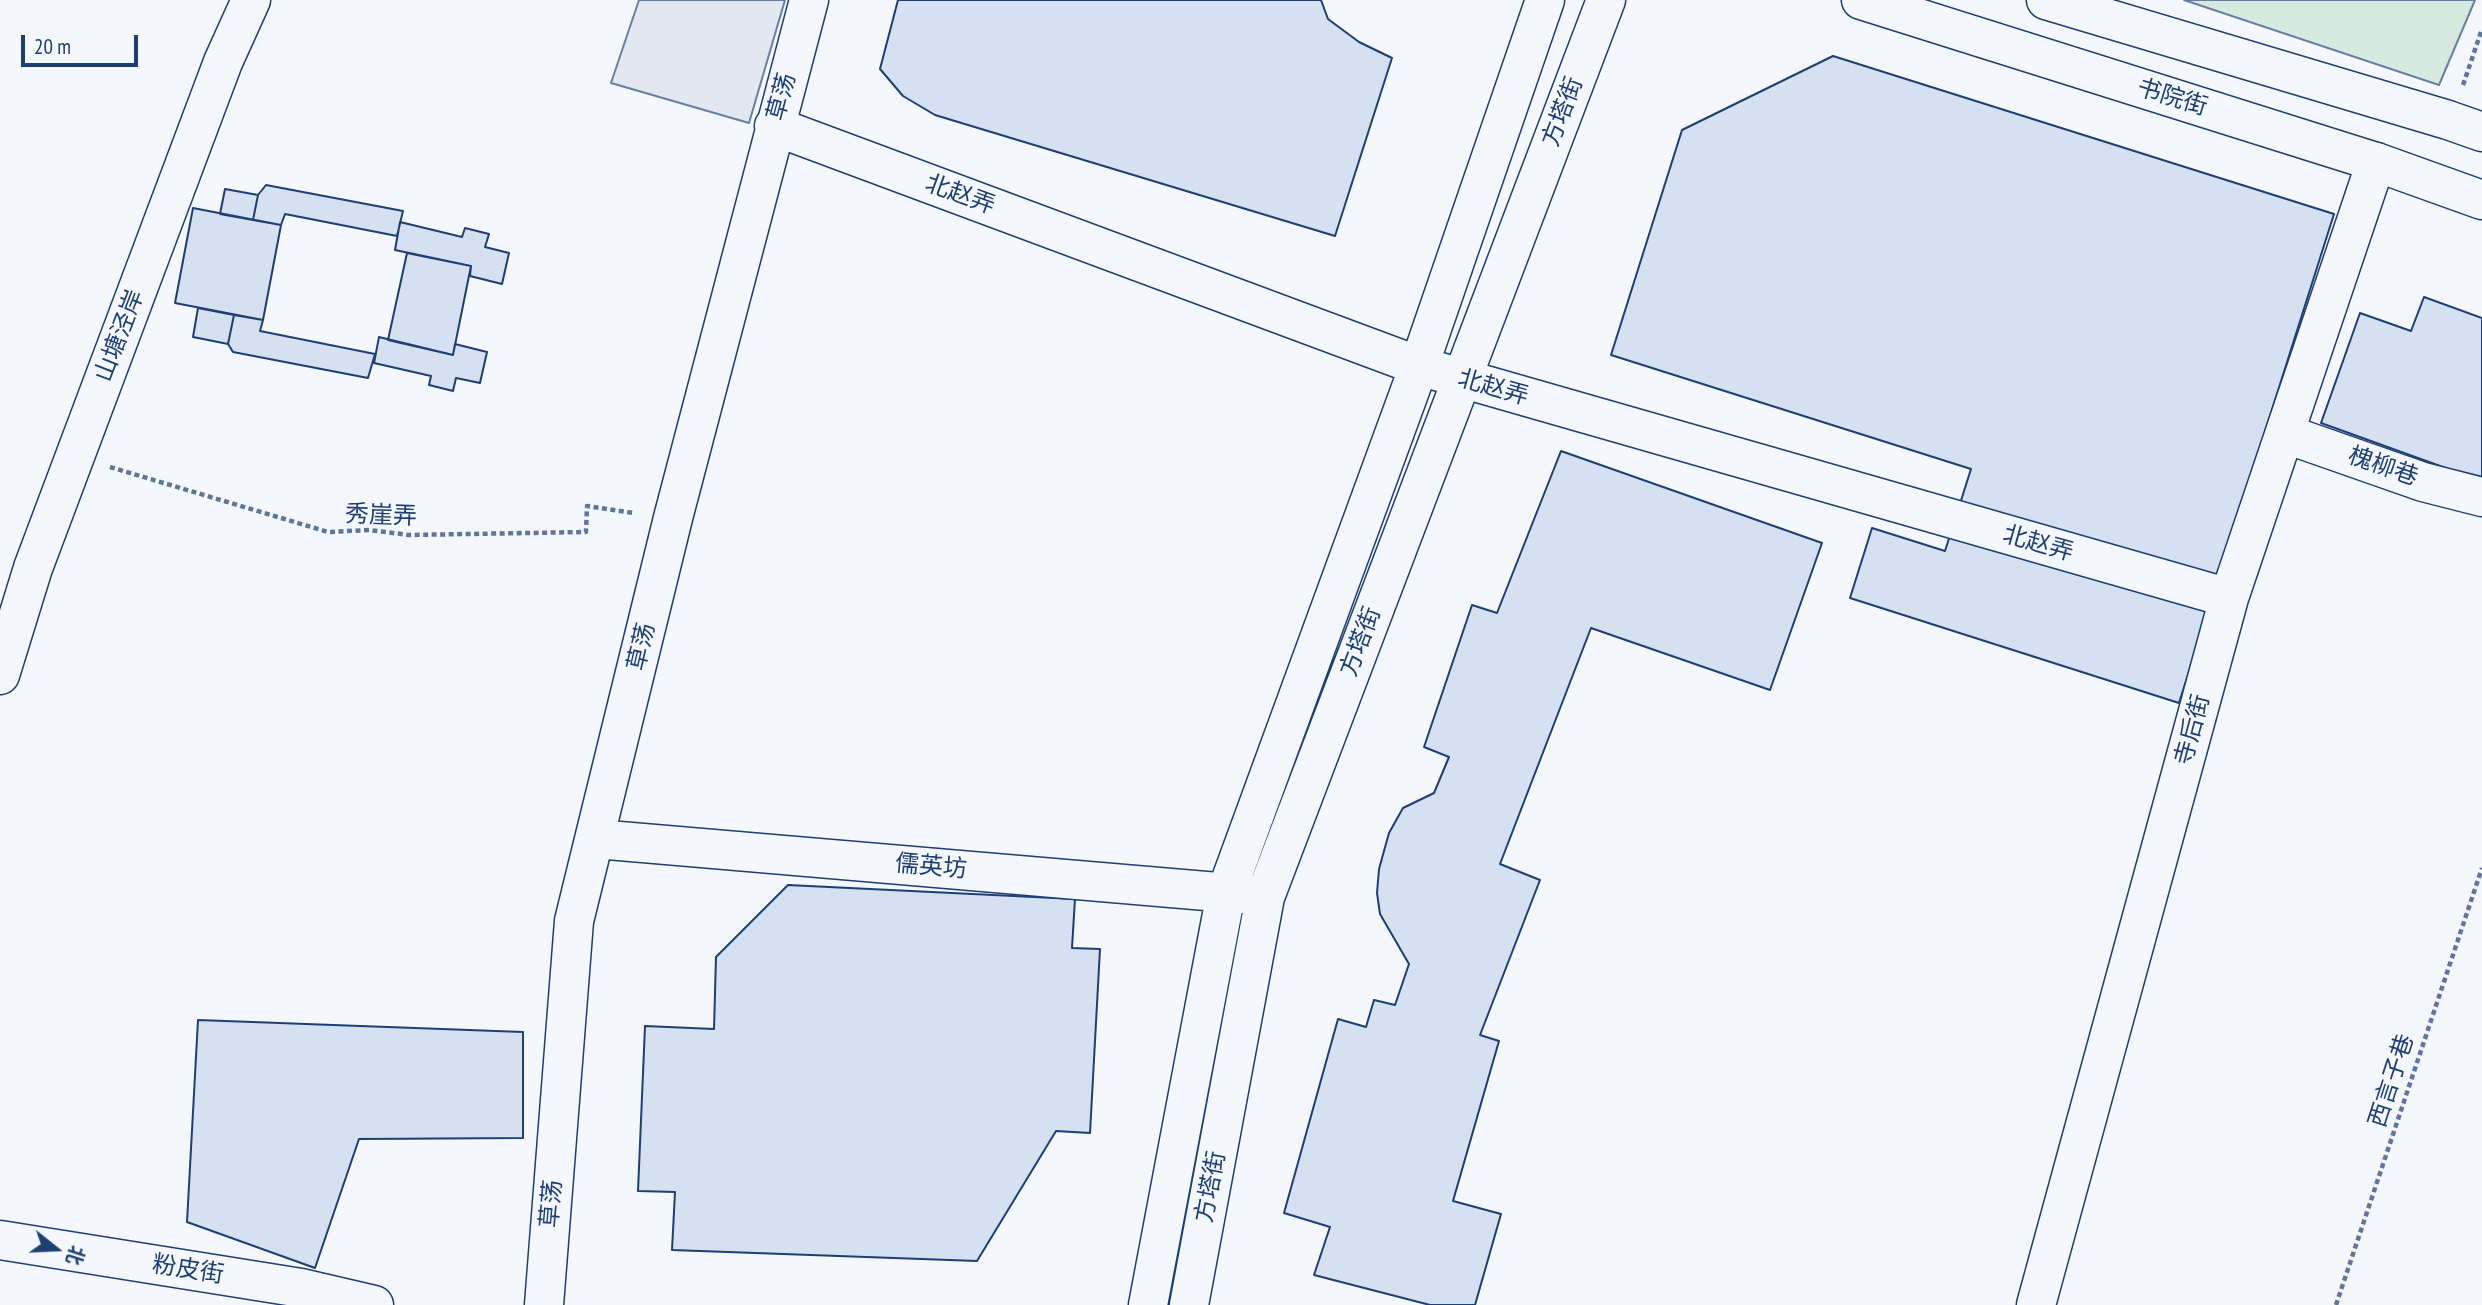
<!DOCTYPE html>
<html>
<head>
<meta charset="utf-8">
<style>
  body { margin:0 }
  #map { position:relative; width:2482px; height:1305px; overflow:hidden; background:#f4f7fb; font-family:"PT Sans Narrow","Noto Sans SC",sans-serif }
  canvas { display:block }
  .north { position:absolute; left:21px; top:1214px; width:70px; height:70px; -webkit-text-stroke:5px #f4f7fb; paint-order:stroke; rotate:108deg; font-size:19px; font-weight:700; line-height:28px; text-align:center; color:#1d3f73 }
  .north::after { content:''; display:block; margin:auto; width:24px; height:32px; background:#1d3f73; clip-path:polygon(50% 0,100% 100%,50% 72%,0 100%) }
  .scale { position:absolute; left:21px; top:35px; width:117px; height:32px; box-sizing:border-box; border:4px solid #1d3f73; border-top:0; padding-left:9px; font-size:21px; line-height:24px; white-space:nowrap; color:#1d3f73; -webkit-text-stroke:5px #f4f7fb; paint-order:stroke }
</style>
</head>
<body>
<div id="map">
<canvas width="2482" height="1305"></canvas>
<div class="north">北</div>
<div class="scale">20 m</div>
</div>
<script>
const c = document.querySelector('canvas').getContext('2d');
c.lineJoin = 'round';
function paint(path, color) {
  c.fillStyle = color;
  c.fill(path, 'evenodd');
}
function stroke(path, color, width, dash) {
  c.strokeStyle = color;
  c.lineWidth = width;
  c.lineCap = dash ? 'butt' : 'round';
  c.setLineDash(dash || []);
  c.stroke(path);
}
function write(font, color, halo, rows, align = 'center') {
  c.font = font + ' "PT Sans Narrow","Noto Sans SC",sans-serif';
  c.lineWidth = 5;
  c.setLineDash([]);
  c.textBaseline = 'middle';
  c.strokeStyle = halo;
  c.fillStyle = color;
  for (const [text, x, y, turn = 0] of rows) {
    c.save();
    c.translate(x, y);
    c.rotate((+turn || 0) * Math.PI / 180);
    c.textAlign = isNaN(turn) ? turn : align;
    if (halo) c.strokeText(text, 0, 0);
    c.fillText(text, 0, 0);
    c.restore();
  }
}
const green = new Path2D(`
  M2184,0H2475L2439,85Z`);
const parking = new Path2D(`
  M639,0H785L749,123L611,83Z`);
const building = new Path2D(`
  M898,0H1321L1328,19L1359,42L1392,58L1335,236L935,115L903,96L880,69Z
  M1833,56L2334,214L2179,703L1850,598L1872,528L1945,551L1971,469L1611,355L1682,130Z
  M266,185L403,211L397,236L285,214L281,225L253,220L258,195Z
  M225,189L258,195L253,220L220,214Z
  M193,208L281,225L263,320L175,303Z
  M400,222L462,237L465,228L489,234L485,247L509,253L502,284L470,276L471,266L395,250Z
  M407,253L471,266L453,355L388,340Z
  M2424,297L2482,318V481L2321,423L2360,313L2411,331Z
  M198,308L234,315L228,344L193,337Z
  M234,315L263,320L260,331L375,354L368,378L233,352L228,344Z
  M379,337L453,355L455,344L487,352L480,383L456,378L453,391L429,385L431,376L374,363Z
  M1561,451L1822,543L1770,690L1591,628L1500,864L1540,880L1480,1035L1499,1041L1453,1201L1501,1214L1475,1305H1430L1314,1275L1330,1227L1284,1213L1338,1019L1366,1027L1374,1000L1395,1005L1409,964L1380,914L1377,893L1379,869L1389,833L1403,808L1434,793L1449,757L1424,747L1472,605L1497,613Z
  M788,885L1075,899L1072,948L1100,949L1090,1133L1056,1131L977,1261L672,1250L675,1192L638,1191L645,1026L714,1029L716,957Z
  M198,1020L523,1032V1138L359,1139L315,1268L187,1222Z`);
const path = new Path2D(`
  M2463,85L2482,29
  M110,467L328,532L369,530L409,535L586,532L587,506L634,513
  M2336,1305L2482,868`);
const minor = new Path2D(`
  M774,126L1419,366L2229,598
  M2286,434L2423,482L2482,497
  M0,675L33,568L223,62L251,0
  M596,839L1253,895
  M0,1240L301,1288L374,1305
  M544,1305L574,921L673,518L809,0
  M1148,1305L1226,893L1419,366L1545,0
  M1189,1305L1265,897L1606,0
  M2036,1305L2229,598L2376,162`);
const major = new Path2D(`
  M1861,0L2376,162L2482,200
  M2046,0L2448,120L2482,132`);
const streetNames = [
  ["草荡",782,97,-75],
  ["书院街",2172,98,17],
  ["方塔街",1563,112,-69],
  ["北赵弄",960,195,20],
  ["山塘泾岸",120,336,-69],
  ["北赵弄",1493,388,16],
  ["槐柳巷",2383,467,19],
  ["秀崖弄",381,516,2],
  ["北赵弄",2038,544,16],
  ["方塔街",1361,642,-69],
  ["草荡",642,647,-77],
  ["寺后街",2193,730,-75],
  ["儒英坊",931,867,5],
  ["西言子巷",2392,1081,-72],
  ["方塔街",1211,1187,-79],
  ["草荡",552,1204,-85],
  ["粉皮街",188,1270,9]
];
paint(green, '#d7e8df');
stroke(green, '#687fa3', 2);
paint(parking, '#e3e8f0');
stroke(parking, '#687fa3', 2);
paint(building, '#d5e0f0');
stroke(building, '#1d3f73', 2);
stroke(minor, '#1d3f73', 41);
stroke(major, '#1d3f73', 41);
stroke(path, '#5e769c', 4.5, [5, 3.5]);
stroke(minor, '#f4f7fb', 38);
stroke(major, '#f4f7fb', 38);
write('24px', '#1d3f73', '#f4f7fb', streetNames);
</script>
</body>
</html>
